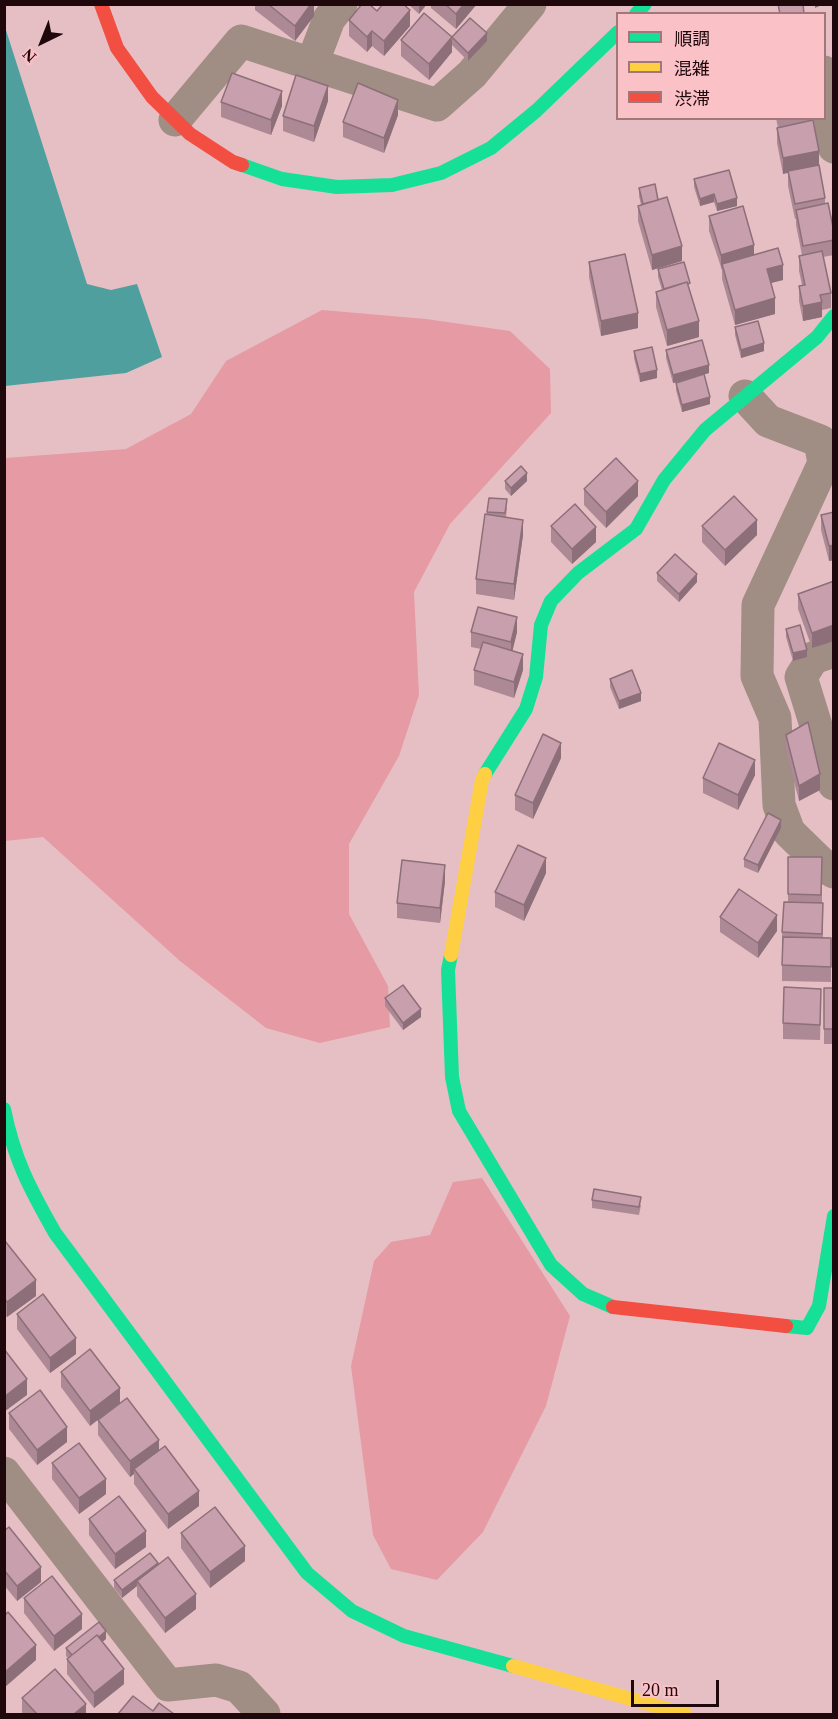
<!DOCTYPE html>
<html>
<head>
<meta charset="utf-8">
<style>
  body { margin:0 }
  #map { position:relative; width:838px; height:1719px; overflow:hidden; background:#e6bfc4; font-family:"Times New Roman","Noto Sans JP",serif }
  canvas { display:block }
  .frame { position:absolute; inset:0; border:6px solid #1f080c; pointer-events:none }
  .legend { position:absolute; left:616px; top:12px; width:210px; height:108px; box-sizing:border-box; background:#fac1c7; border:2px solid #a2777c; margin:0; padding:8px 10px; list-style:none; font-size:18px; color:#1f080c }
  .legend li { display:flex; align-items:center; gap:12px; height:30px }
  .legend b { width:30px; border:2px solid #a2777c }
  .north { position:absolute; left:12px; top:12px; width:60px; height:60px; -webkit-text-stroke:4px #fac1c7; paint-order:stroke; rotate:223deg; font-size:16px; font-weight:700; line-height:24px; text-align:center; color:#1f080c }
  .north::after { content:''; display:block; margin:auto; width:21px; height:27px; background:#1f080c; clip-path:polygon(50% 0,100% 100%,50% 72%,0 100%) }
  .scale { position:absolute; left:631px; top:1680px; width:88px; height:27px; box-sizing:border-box; border:3px solid #1f080c; border-top:0; padding-left:8px; font-size:18px; line-height:21px; white-space:nowrap; color:#1f080c; -webkit-text-stroke:4px #fac1c7; paint-order:stroke }
</style>
</head>
<body>
<div id="map">
<canvas width="838" height="1719"></canvas>
<div class="frame"></div>
<ul class="legend">
<li><b style="height:8px;background:#16e098"></b>順調</li>
<li><b style="height:8px;background:#ffcf43"></b>混雑</li>
<li><b style="height:8px;background:#f24e42"></b>渋滞</li>
</ul>
<div class="north">N</div>
<div class="scale">20 m</div>
</div>
<script>
const c = document.querySelector('canvas').getContext('2d');
c.lineJoin = 'round';
function paint(path, color) {
  c.fillStyle = color;
  c.fill(path, 'evenodd');
}
function stroke(path, color, width, dash) {
  c.strokeStyle = color;
  c.lineWidth = width;
  c.lineCap = dash ? 'butt' : 'round';
  c.setLineDash(dash || []);
  c.stroke(path);
}
const green = new Path2D(`
  M322,310L426,319L510,331L550,369L551,413L450,524L414,592L419,695L399,756L349,844V914L388,986L390,1027L320,1043L266,1028L180,961L43,837L5,841V458L126,449L191,414L226,361Z
  M482,1178L570,1316L546,1406L483,1532L437,1580L391,1569L373,1535L351,1366L374,1261L391,1242L430,1235L453,1182Z`);
const water = new Path2D(`
  M5,27L87,284L111,290L137,284L162,357L126,373L5,386Z`);
const street = new Path2D(`
  M312,64L329,19L341,4
  M824,72L834,147
  M175,120L241,41L437,105L472,74L530,4
  M745,396L768,421L820,441L824,463L758,605L757,676L775,718L779,805L789,832L825,867L834,872
  M834,651L813,658L801,677L834,784
  M4,1473L168,1685L216,1680L239,1687L264,1714`);
const fast = new Path2D(`
  M636,14L645,4
  M242,165L282,179L337,187L392,185L441,173L491,148L536,111L618,32
  M485,774L526,709L536,677L541,625L551,601L578,573L636,529L664,480L705,430L817,337L834,316
  M451,955L448,970L452,1077L459,1111L551,1265L583,1294L613,1307
  M4,1109C14,1159 30,1189 55,1233L307,1573L352,1611L404,1636L513,1666
  M786,1326L807,1328L819,1306L834,1216`);
const slow = new Path2D(`
  M451,955L482,780L485,774
  M513,1666L685,1714`);
const jam = new Path2D(`
  M101,4L117,48L152,97L190,134L233,162L242,165
  M613,1307L786,1326`);
const wall = new Path2D(`
  M255,4H314V16L295,41L255,10Z
  M408,4H427L419,14Z
  M431,4H477L456,29L431,8Z
  M377,11L410,26L384,56L372,46L367,52L349,36V20Z
  M452,37L487,41L468,61L452,45V52L429,80L401,56V40Z
  M328,101L314,142L283,131V116Z
  M221,102L282,106L271,135L221,117Z
  M398,115L384,153L343,137V122Z
  M776,118H812L819,166L825,198V204L834,232V255L823,257L831,293V308L822,310V317L803,321L799,301V286L802,285L799,271V256L802,255L796,225V219H795L788,186V172L783,174L777,143V128H778Z
  M694,179L737,206L717,211L714,202L700,206L694,187Z
  M639,188L658,200L682,261L652,270L638,221V206L641,205L639,196Z
  M709,216L783,280L771,283L775,314L735,325L722,279V270L709,231Z
  M589,262L638,328L601,336L589,277Z
  M658,269L690,291L699,337L667,346L656,307V292L662,290L658,277Z
  M735,327L764,351L741,358L735,335Z
  M666,350L709,373L673,383L666,358Z
  M634,351L657,378L640,382L634,358Z
  M676,383L710,404L682,412L676,390Z
  M505,481H527L511,496L505,489Z
  M584,489L638,496L606,528L584,505Z
  M507,507L506,517L523,535L514,600L476,594V579L487,512Z
  M834,512V560L829,561L821,530V515Z
  M551,526L596,542L572,564L551,542Z
  M702,526L757,535L725,566L702,542Z
  M657,573L697,582L679,602L657,581Z
  M834,581V641L812,648L798,609V594Z
  M786,629L807,657L793,661L786,637Z
  M471,632H517L512,651L523,670L514,698L474,685V670L481,649L471,647Z
  M833,666H834V684L833,681Z
  M610,679L641,701L619,709L610,687Z
  M786,735L820,790L799,801L786,750Z
  M561,758L533,819L515,810V795Z
  M755,775L738,810L703,793V778Z
  M781,828L758,873L744,867V859Z
  M788,857H822V903L823,938H831V982L782,981V932L788,902Z
  M546,873L524,921L495,907V892Z
  M445,881L440,923L397,918V903Z
  M720,917L777,931L758,958L720,932Z
  M824,988H834V1044H824Z
  M385,998L421,1017L403,1030L385,1006Z
  M821,1004L820,1040L783,1039V1023Z
  M592,1200L641,1205L639,1215L592,1208Z
  M4,1241L36,1296L7,1317L4,1314Z
  M17,1314L76,1354L50,1373L17,1329Z
  M61,1372L120,1388L90,1426L61,1387Z
  M9,1413L67,1442L37,1465L9,1429Z
  M98,1420L159,1451L199,1506L168,1529L134,1484V1474L130,1477L98,1435Z
  M52,1463L106,1494L79,1514L52,1479Z
  M4,1517L5,1531L41,1582L17,1601L4,1585Z
  M89,1519L146,1547L115,1569L89,1535Z
  M181,1533L245,1561L210,1588L181,1548Z
  M158,1565L196,1609L165,1633L137,1596V1586L122,1598L114,1588V1580Z
  M24,1598L82,1629L54,1651L24,1613Z
  M106,1639L102,1642L124,1684L94,1708L67,1674V1659L68,1658L66,1656V1648Z
  M22,1698L86,1714H23L22,1713Z`);
const shadedWall = new Path2D(`
  M311,4H314V16L295,41V26Z
  M419,4H427L419,14Z
  M464,4H477L456,29V14Z
  M815,4H824L815,8Z
  M410,10V26L384,56V41Z
  M372,31V46L367,52V37Z
  M487,33V41L468,61V53Z
  M452,37V52L429,80V64Z
  M328,86V101L314,142V126Z
  M282,91V106L271,135V120Z
  M398,100V115L384,153V138Z
  M819,151V166L783,174V158Z
  M714,194V202L700,206V199Z
  M737,198V206L717,211V204Z
  M754,245V260L722,264L721,270V255Z
  M682,246V261L652,270V255Z
  M783,265V280L767,284V269Z
  M775,298V314L735,325V310Z
  M822,302V317L803,321V306Z
  M638,313V328L601,336V321Z
  M699,321V337L667,346V330Z
  M764,343V351L741,358V350Z
  M709,365V373L673,383V375Z
  M657,370V378L640,382V374Z
  M710,397V404L682,412V405Z
  M527,473V481L511,496V488Z
  M638,481V496L606,528V512Z
  M523,520V535L514,600V584Z
  M757,520V535L725,566V550Z
  M596,527V542L572,564V549Z
  M834,545V560L829,561V546Z
  M697,574V582L679,602V594Z
  M517,617V632L511,657V642Z
  M834,625V641L812,648V633Z
  M807,650V657L793,661V653Z
  M523,654V670L514,698V682Z
  M641,693V701L619,709V701Z
  M561,743V758L533,819V803Z
  M755,760V775L738,810V795Z
  M820,774V790L799,801V786Z
  M781,820V828L758,873V865Z
  M546,858V873L524,921V905Z
  M445,865V881L440,923V908Z
  M777,915V931L758,958V943Z
  M421,1009V1017L403,1030V1023Z
  M36,1280V1296L7,1317V1302Z
  M76,1338V1354L50,1373V1358Z
  M27,1379V1395L4,1412V1397Z
  M120,1388V1403L90,1426V1411Z
  M67,1427V1442L37,1465V1450Z
  M159,1440V1455L134,1469V1474L130,1477V1461Z
  M106,1479V1494L79,1514V1498Z
  M199,1491V1506L168,1529V1514Z
  M146,1531V1547L115,1569V1554Z
  M245,1546V1561L210,1588V1572Z
  M158,1563V1571L137,1581V1586L122,1598V1590Z
  M41,1567V1582L17,1601V1586Z
  M196,1594V1609L165,1633V1618Z
  M82,1614V1629L54,1651V1636Z
  M106,1631V1639L73,1665V1657Z
  M36,1645V1660L4,1688V1673Z
  M124,1669V1684L94,1708V1693Z
  M86,1704V1714H74Z`);
const building = new Path2D(`
  M268,4H311L295,26Z
  M362,4H369L377,11L383,4H403L410,10L384,41L372,31L367,37L349,20Z
  M445,4H464L456,14Z
  M778,4H803L804,14H780Z
  M424,13L452,37L429,64L401,40Z
  M470,18L487,33L468,53L452,37Z
  M232,73L282,91L271,120L221,102Z
  M296,75L328,86L314,126L283,116Z
  M358,83L398,100L384,138L343,122Z
  M813,120L819,151L783,158L777,128Z
  M819,165L825,198L795,204L788,171Z
  M729,170L737,198L717,204L714,194L700,199L694,179Z
  M655,184L658,200L643,204L639,188Z
  M667,197L682,246L652,255L638,206Z
  M828,203L834,232V240L803,246L796,210Z
  M743,206L754,245L721,255L709,216Z
  M778,248L783,265L767,269L775,298L735,310L722,264Z
  M822,251L831,293L820,295L822,302L803,306L799,286L805,285L799,256Z
  M625,254L638,313L601,321L589,262Z
  M684,262L690,283L688,284L687,282L664,289L658,269Z
  M687,282L699,321L667,330L656,292Z
  M758,321L764,343L741,350L735,327Z
  M702,340L709,365L673,375L666,350Z
  M652,347L657,370L640,374L634,351Z
  M704,374L710,397L682,405L676,383Z
  M616,458L638,481L606,512L584,489Z
  M521,466L527,473L511,488L505,481Z
  M734,496L757,520L725,550L702,526Z
  M489,498L507,499L505,513L487,512Z
  M575,504L596,527L572,549L551,526Z
  M834,512V545L829,546L821,515Z
  M485,514L523,520L514,584L476,579Z
  M675,554L697,574L679,594L657,573Z
  M834,581V625L812,633L798,594Z
  M478,607L517,617L511,642L471,632Z
  M800,625L807,650L793,653L786,629Z
  M483,642L523,654L514,682L474,670Z
  M632,670L641,693L619,701L610,679Z
  M808,722L820,774L799,786L786,735Z
  M543,734L561,743L533,803L515,795Z
  M719,743L755,760L738,795L703,778Z
  M768,813L781,820L758,865L744,859Z
  M518,845L546,858L524,905L495,892Z
  M788,857H822L821,895L788,894Z
  M402,860L445,865L440,908L397,903Z
  M739,889L777,915L758,943L720,917Z
  M784,902L823,903L822,934L782,932Z
  M783,937L831,938V967L782,965Z
  M403,985L421,1009L403,1023L385,998Z
  M784,987L821,989L820,1025L783,1023Z
  M824,988H834V1029H824Z
  M594,1189L641,1197L639,1207L592,1200Z
  M4,1241H5L36,1280L7,1302L4,1298Z
  M43,1294L76,1338L50,1358L17,1314Z
  M4,1349L27,1379L4,1397Z
  M90,1349L120,1388L90,1411L61,1372Z
  M40,1390L67,1427L37,1450L9,1413Z
  M127,1398L159,1440L130,1461L98,1420Z
  M79,1443L106,1479L79,1498L52,1463Z
  M165,1446L199,1491L168,1514L134,1469Z
  M119,1496L146,1531L115,1554L89,1519Z
  M215,1507L245,1546L210,1572L181,1533Z
  M9,1527L41,1567L17,1586L4,1570V1531Z
  M150,1553L158,1563L122,1590L114,1580Z
  M168,1557L196,1594L165,1618L137,1581Z
  M52,1576L82,1614L54,1636L24,1598Z
  M8,1612L36,1645L4,1673V1616Z
  M99,1622L106,1631L99,1637L97,1635L72,1655L66,1648Z
  M97,1635L124,1669L94,1693L67,1659Z
  M55,1669L86,1704L74,1714H37L22,1698Z
  M133,1696L153,1711L159,1703L174,1714H118Z`);
paint(green, '#e69aa4');
paint(water, '#4e9f9e');
stroke(street, '#a08d83', 33);
stroke(fast, '#16e098', 14);
stroke(slow, '#ffcf43', 14);
stroke(jam, '#f24e42', 14);
paint(wall, '#ac8995');
paint(shadedWall, '#8c6f79');
paint(building, '#c89fad');
stroke(building, '#8c6f79', 1.5);
</script>
</body>
</html>
